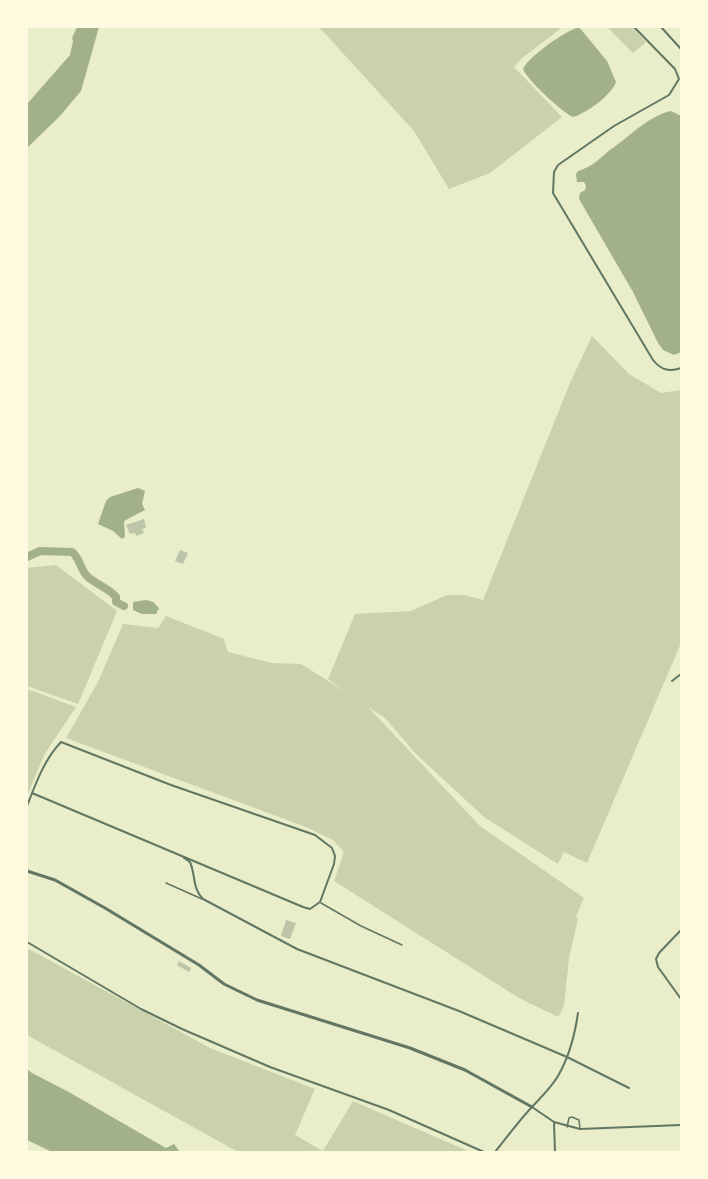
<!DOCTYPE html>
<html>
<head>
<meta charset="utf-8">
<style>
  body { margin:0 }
  #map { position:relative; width:708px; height:1179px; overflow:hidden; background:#e9edc9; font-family:"Sofia Sans Condensed",sans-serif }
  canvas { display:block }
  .frame { position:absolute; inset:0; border:28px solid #fefae0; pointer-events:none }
</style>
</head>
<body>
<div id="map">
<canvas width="708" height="1179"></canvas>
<div class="frame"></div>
</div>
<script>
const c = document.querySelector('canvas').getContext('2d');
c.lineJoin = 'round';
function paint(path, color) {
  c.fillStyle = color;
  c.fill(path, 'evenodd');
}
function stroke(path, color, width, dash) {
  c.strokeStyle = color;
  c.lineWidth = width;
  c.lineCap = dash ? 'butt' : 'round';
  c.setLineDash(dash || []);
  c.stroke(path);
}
const green = new Path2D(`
  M319,27H563L522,58L514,67L562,117L490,173L449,189L414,131Z
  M607,27H632L646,42L633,53Z
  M592,336L629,374L661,393L681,390V643L587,863L564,852L558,864L484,817L416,754L385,718L368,707L480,826L584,898L576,916L578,919L569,958L564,1006L558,1017L519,998L334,881L344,852L333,840L306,827L66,738L98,682L123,624L158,628L166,616L224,639L228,652L272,663L301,664L346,692L328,679L355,614L411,611L447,595H465L483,600L570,383Z
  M56,565L117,611L78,704L27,686V568Z
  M27,689L76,707L44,755L27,796Z
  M27,948L210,1048L315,1089L295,1135L323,1151L353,1101L470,1152H238L27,1035Z`);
const water = new Path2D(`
  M77,27H99L81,91L60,116L27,148V104L70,55L73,41L72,38Z
  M579,27L607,61L616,82C612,95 585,114 573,117C562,112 527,80 523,69C528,57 565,31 579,27Z
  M671,111L681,116V352L674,355L663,350L658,343L633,292L579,199L580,193L585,190L586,186L584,182H577L576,174L578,171C592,167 599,159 610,150C629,137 648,116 671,111Z
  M138,488L145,491L142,504L145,510L124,521L125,537L122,539L113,531L98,524L106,501L110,497Z
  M146,600L153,602L159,608L156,614H142L133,610V602Z
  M27,1069L32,1073L67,1091L166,1148L174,1144L180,1152H52L27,1140Z`);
const river = new Path2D(`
  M27,557L40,551L72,552C80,558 80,570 88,577C97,585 109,588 116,597V602L124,606`);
const building = new Path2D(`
  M144,519L146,528L142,529L144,533L136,536L135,533L130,534L126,525Z
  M180,550L188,553L183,564L175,561Z
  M286,920L296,923L290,939L281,936Z
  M179,961L191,968L189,972L177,965Z`);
const service = new Path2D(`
  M166,883L202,899
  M321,903L361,926L402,945
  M567,1127L569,1118L572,1117L579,1120L580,1129`);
const minor = new Path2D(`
  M634,27L675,69L679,79L669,95L614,126L558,165L554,172L553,193L653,360C661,370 669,372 681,368
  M661,27L681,49
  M672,681L681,674
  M27,806C36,783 44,760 61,742L171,785L315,835L332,848L335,856L334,864L320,902L310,909L303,907L32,793
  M184,858L190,862C196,876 192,888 203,899L297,949L459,1011L567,1057L629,1088
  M681,930L659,953L656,959L658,967L681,999
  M27,942L141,1009L182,1029L270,1067L389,1110L484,1152
  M532,1107L554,1122L580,1129L681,1125
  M554,1122L555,1152
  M495,1152C507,1137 518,1122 531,1108C541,1097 551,1088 558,1076C569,1057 575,1034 578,1013`);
const tertiary = new Path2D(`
  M27,871L55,880L105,908L199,965L224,984L257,1000L410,1048L465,1070L532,1107`);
paint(green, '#cad2ad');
paint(water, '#a3b18a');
stroke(river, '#a3b18a', 8);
paint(building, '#bcc5a7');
stroke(service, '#617663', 1.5);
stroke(minor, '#617663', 2);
stroke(tertiary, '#617663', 3);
</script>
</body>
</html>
